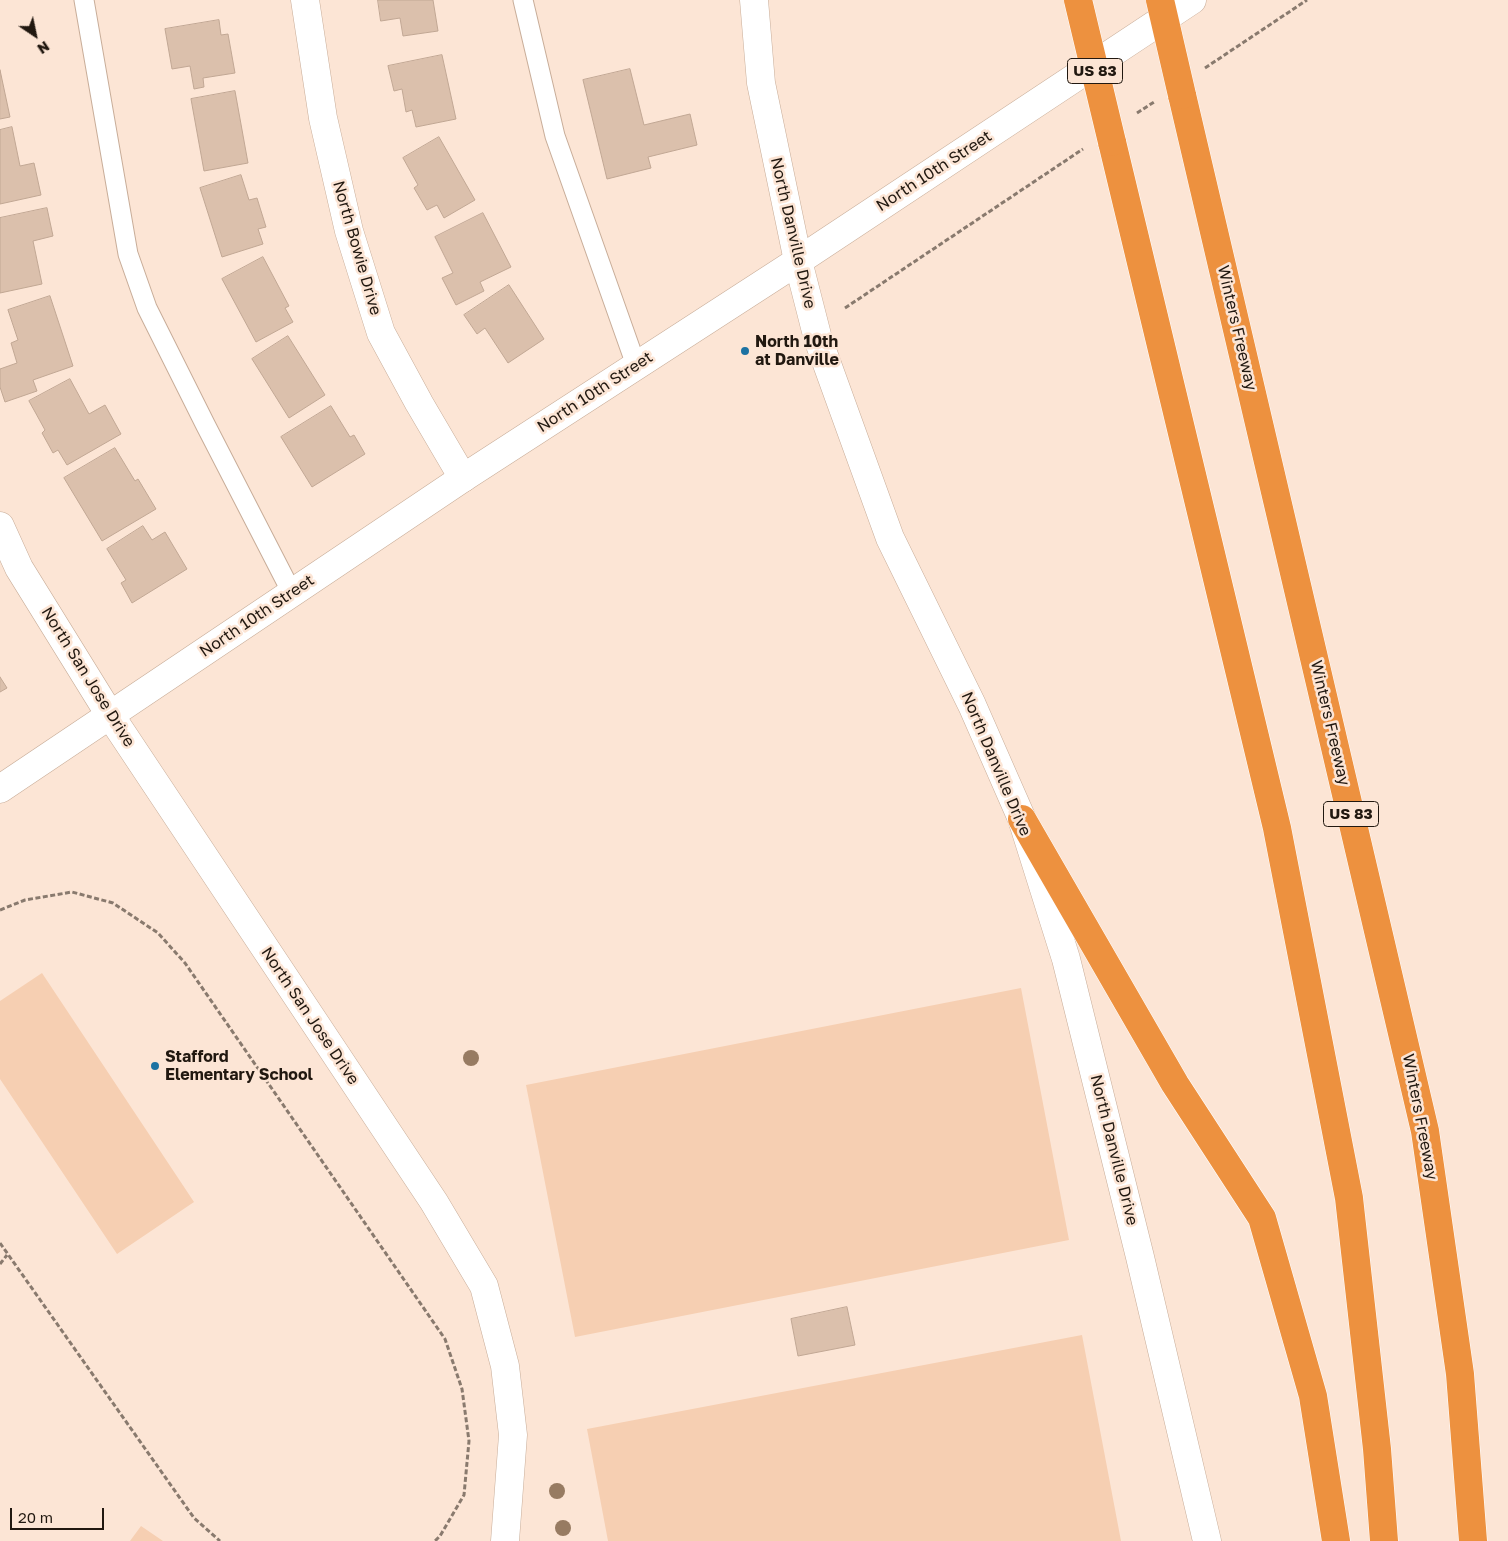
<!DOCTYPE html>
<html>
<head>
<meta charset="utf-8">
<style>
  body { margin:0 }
  #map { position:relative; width:1508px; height:1541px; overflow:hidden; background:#fce5d5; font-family:"Golos Text",sans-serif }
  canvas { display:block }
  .north { position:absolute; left:10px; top:10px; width:50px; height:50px; -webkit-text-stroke:4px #fce5d5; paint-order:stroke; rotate:146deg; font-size:14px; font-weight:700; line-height:20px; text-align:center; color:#211810 }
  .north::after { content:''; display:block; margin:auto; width:18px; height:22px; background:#211810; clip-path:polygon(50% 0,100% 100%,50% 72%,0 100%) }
  .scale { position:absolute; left:10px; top:1508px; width:94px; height:22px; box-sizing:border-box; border:2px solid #211810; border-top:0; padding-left:6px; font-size:15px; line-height:18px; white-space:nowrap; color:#211810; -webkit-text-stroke:4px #fce5d5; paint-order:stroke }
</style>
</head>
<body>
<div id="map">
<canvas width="1508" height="1541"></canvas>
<div class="north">N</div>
<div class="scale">20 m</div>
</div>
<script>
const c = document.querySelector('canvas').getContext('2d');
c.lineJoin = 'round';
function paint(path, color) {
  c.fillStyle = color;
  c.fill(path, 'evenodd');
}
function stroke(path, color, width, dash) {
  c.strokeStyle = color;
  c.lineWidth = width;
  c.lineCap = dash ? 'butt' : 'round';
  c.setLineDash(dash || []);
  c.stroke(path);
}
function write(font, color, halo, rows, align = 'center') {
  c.font = font + ' "Golos Text",sans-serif';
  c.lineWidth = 5;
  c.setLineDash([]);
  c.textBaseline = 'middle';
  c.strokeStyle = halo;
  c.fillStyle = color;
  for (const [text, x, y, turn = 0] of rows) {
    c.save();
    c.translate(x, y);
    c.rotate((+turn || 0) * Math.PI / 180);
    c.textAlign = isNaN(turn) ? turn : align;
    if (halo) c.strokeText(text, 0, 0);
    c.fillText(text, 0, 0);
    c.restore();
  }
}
const green = new Path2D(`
  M42,973L194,1202L117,1254L0,1079V1001Z
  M1021,988L1069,1240L575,1337L526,1085Z
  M1082,1335L1121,1541H608L587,1429Z
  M141,1526L163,1541H130Z`);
const building = new Path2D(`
  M378,0H433L438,31L403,36L400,18L381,21Z
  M219,20L221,35L228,34L235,73L203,78L204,87L194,89L190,66L172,69L165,29Z
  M442,55L456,119L416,127L412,110L406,112L402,89L394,91L388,66Z
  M630,69L644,125L690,114L697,145L648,157L651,168L607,179L583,80Z
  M0,70L10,117L0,119Z
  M235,91L248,163L204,171L191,99Z
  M12,127L20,166L34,163L41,195L0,204V130Z
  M439,137L475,200L444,218L437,205L427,210L414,188L418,185L403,158Z
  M241,175L249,200L257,198L266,227L258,229L263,244L222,257L200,188Z
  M47,208L53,236L33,241L42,284L0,293V218Z
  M483,213L511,267L480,282L484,291L456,305L442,278L453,273L435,237Z
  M263,257L289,306L285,308L293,322L256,342L222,279Z
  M509,285L544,339L508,363L485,328L477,334L464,315Z
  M50,296L73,366L33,380L37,391L5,402L0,387V369L17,363L11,343L18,340L8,310Z
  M288,336L325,395L289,418L252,359Z
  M70,379L89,414L105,405L121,434L67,465L58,450L53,453L42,433L45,430L29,401Z
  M331,406L350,437L354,435L365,454L312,487L281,437Z
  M115,448L135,481L138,479L156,509L102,541L64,478Z
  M143,526L152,540L165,532L187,569L132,603L121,583L126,580L107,549Z
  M0,677L7,688L0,692Z
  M847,1307L855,1345L798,1356L791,1319Z`);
const path = new Path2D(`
  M1205,68L1307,0
  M1137,113L1154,102
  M845,308L1083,149
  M0,910L25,900L72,892L113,903L158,933L185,963L445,1339L462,1389L469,1441L464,1495L440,1536L435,1541
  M0,1243L194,1518L220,1541
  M0,1264L7,1255`);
const lane = new Path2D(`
  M84,0L128,254L147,308L205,424L292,593
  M523,0L555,136L636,365`);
const street = new Path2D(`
  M305,0L323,118L349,231L381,333L419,403L463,478
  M0,526L19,568L110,715L434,1202L484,1286L505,1366L513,1435L505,1541`);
const secondary = new Path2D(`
  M754,0L761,83L798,261L818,339L890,538L972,705L1022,819L1066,959L1140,1257L1207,1541
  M0,789L463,478L798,261L1192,0`);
const highway = new Path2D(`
  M1182,95L1425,1131L1460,1374L1473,1541
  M1112,142L1277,828L1349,1198L1377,1449L1384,1541
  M1022,819L1175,1084L1262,1218L1313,1396L1336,1541`);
const highwayBridge = new Path2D(`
  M1078,0L1112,142
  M1160,0L1182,95`);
const trees = [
  [471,1058],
  [557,1491],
  [563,1528]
];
const markers = [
  [745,351,5,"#1c72a2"],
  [155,1066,5,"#1c72a2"]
];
const shields = [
  [1095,71,55],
  [1351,814,55]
];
const shieldNames = [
  ["US 83",1095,71],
  ["US 83",1351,814]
];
const streetNames = [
  ["North 10th Street",934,171,-33],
  ["North Danville Drive",793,233,77],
  ["North Bowie Drive",357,248,74],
  ["Winters Freeway",1237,328,77],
  ["North 10th Street",595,392,-33],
  ["North 10th Street",257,616,-34],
  ["North San Jose Drive",88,677,58],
  ["Winters Freeway",1330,723,77],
  ["North Danville Drive",996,764,67],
  ["North San Jose Drive",310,1016,56],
  ["Winters Freeway",1420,1117,79],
  ["North Danville Drive",1114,1150,76]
];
const poiNames = [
  ["North 10th",755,342],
  ["at Danville",755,360],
  ["Stafford",165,1057],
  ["Elementary School",165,1075]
];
paint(green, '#f6cfb2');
paint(building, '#dbc0ac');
stroke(building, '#c1a794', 1);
stroke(lane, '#c8ad99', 21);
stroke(street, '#c8ad99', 29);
stroke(secondary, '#c8ad99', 29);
stroke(highway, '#fff', 29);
stroke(path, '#897a6e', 3, [5, 2.5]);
stroke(lane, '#fff', 19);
stroke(street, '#fff', 28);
stroke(secondary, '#fff', 28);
stroke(highway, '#ed913f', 28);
stroke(highwayBridge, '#fff', 29, []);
stroke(highwayBridge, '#ed913f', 28);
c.fillStyle = '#977b62';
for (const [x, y] of trees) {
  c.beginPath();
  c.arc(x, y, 8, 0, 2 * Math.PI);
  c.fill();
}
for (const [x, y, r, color] of markers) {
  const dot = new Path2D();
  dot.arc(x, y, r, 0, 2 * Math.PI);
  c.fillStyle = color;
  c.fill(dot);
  stroke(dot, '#fce5d5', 2);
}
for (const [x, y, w] of shields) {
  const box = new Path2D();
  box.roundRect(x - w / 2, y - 12.5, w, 25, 4);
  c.fillStyle = '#fce5d5';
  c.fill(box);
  stroke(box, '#211810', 1);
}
write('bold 15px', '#211810', null, shieldNames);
write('16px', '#211810', '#fce5d5', streetNames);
write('bold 16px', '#211810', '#fce5d5', poiNames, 'left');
</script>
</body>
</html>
